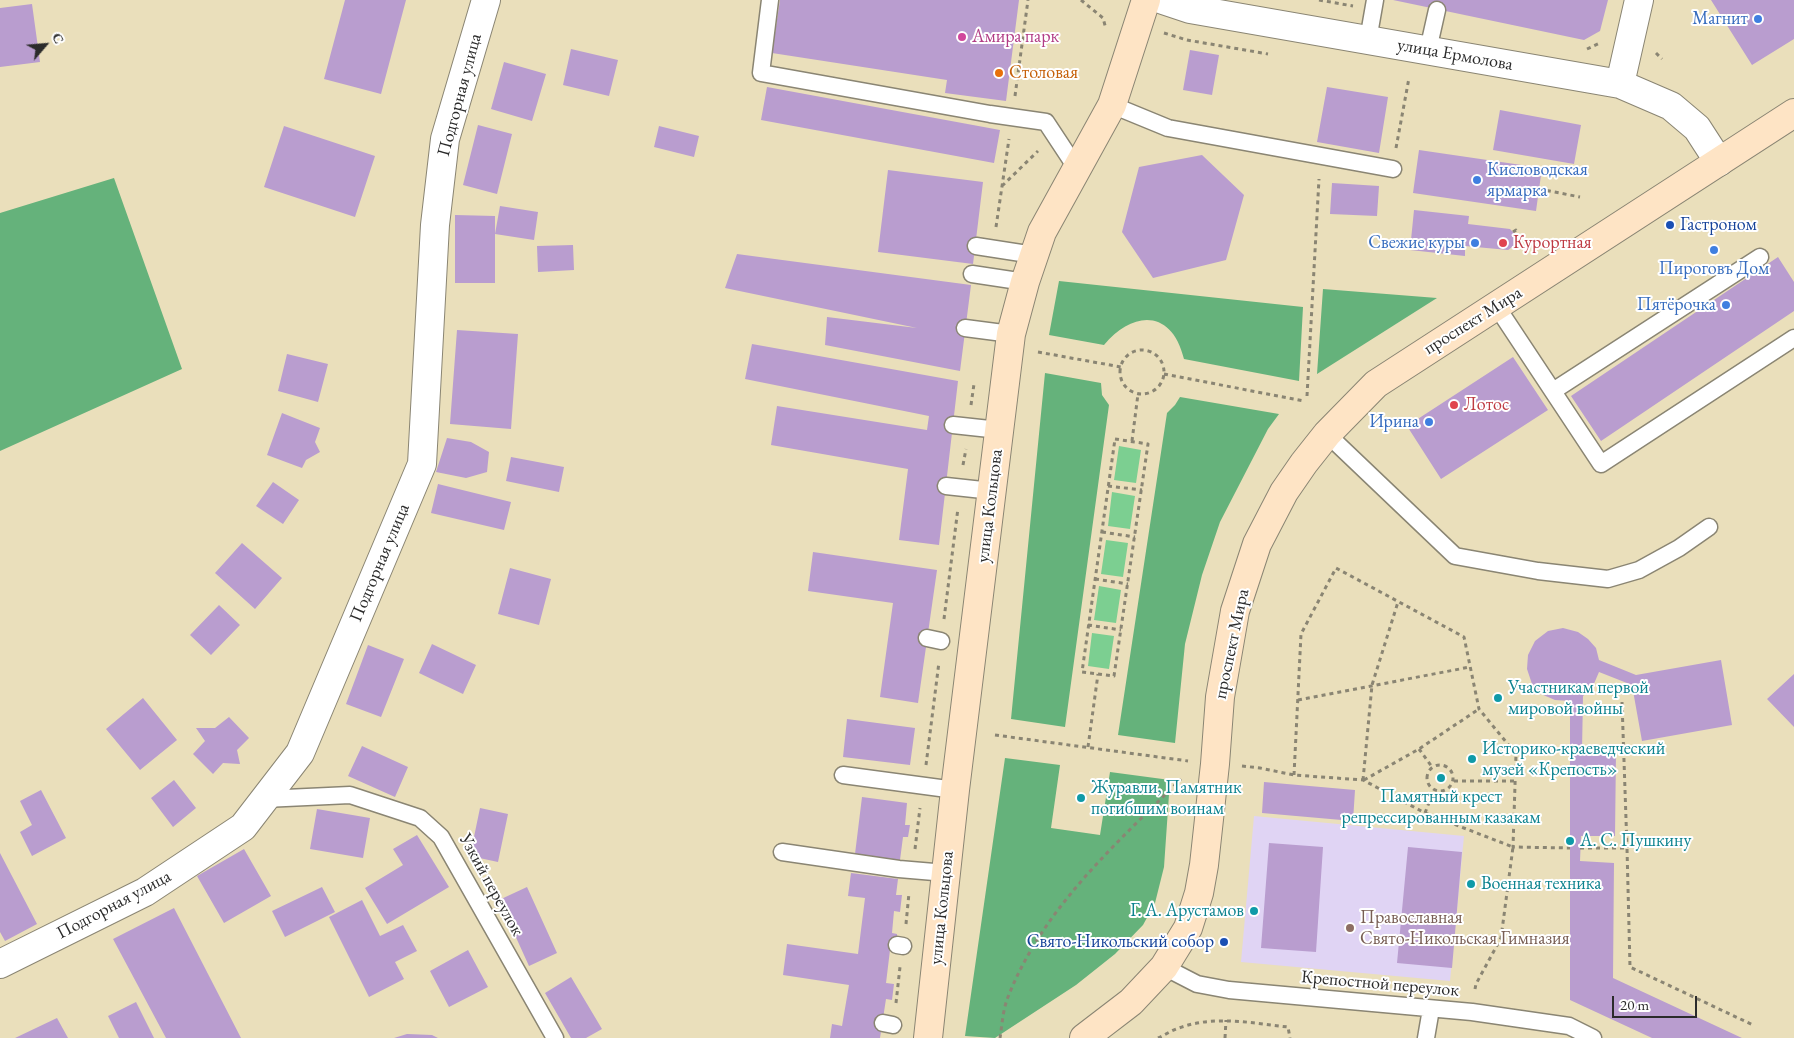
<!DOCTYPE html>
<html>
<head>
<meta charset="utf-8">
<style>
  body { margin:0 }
  #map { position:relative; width:1794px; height:1038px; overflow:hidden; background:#eadfbb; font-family:"EB Garamond",serif }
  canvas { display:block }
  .north { position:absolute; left:20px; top:20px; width:50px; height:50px; -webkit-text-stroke:4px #fff; paint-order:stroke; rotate:63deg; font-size:14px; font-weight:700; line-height:20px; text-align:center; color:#2b2b2b }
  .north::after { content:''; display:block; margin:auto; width:18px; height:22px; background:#2b2b2b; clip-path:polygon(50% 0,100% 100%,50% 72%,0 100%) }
  .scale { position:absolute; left:1612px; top:996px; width:85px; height:22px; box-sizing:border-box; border:2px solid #2b2b2b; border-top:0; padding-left:6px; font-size:15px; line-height:18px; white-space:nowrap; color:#2b2b2b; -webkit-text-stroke:4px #fff; paint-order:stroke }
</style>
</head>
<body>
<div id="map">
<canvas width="1794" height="1038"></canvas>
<div class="north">С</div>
<div class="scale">20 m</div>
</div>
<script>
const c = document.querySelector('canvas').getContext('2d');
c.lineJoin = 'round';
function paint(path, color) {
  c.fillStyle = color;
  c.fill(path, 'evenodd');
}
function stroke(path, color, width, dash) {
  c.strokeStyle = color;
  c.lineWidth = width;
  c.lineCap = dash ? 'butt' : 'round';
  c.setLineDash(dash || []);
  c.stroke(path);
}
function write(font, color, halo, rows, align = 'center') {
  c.font = font + ' "EB Garamond",serif';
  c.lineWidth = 4;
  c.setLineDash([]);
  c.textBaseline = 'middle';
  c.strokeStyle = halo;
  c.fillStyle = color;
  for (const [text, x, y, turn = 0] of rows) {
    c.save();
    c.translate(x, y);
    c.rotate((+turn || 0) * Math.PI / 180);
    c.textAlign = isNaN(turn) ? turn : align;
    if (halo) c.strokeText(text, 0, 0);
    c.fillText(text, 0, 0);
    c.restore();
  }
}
const built = new Path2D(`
  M1254,816L1464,836L1450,981L1241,962Z`);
const green = new Path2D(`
  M1119,446L1141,450L1136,483L1114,480Z
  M1112,492L1135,496L1130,529L1108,526Z
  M1106,540L1128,543L1123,577L1101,574Z
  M1099,586L1121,590L1116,623L1094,620Z
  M1092,633L1114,636L1109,669L1088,666Z`);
const forest = new Path2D(`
  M114,178L182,369L0,451V213Z
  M1059,281L1303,307L1299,381L1184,359C1172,309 1133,310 1104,345L1049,335Z
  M1323,289L1437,298L1317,374Z
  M1045,373L1101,383L1102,395L1109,405L1065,727L1011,719Z
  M1180,397L1279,414L1268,429L1220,522L1202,575L1185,644L1175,743L1118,735L1167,413L1175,405Z
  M1005,758L1060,765L1051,828L1100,835L1110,772L1170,780L1164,867L1155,903L1143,925L1115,954L1076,985L995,1038L965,1036Z`);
const building = new Path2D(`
  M345,0H406L381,94L324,79Z
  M780,0H1019L1006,101L945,93L947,80L772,53Z
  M1393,0H1608L1600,31L1584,40Z
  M1711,0H1794V39L1752,65Z
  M32,4L40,62L0,67V8Z
  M571,49L618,60L609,96L563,85Z
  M1190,50L1219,55L1212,95L1183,90Z
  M504,62L546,74L532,121L491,109Z
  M767,87L1000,130L994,163L761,120Z
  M1327,87L1388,97L1379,153L1317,142Z
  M1500,110L1581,125L1574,164L1493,150Z
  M478,125L512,134L497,194L463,185Z
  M284,126L375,156L355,217L264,187Z
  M659,126L699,136L694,157L654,147Z
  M1419,150L1542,168L1536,211L1413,193Z
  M1202,155L1244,195L1226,260L1153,278L1122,232L1139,167Z
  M888,170L983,182L973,264L878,252Z
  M1332,183L1379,186L1377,216L1330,214Z
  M500,206L538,212L534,240L495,234Z
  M1414,210L1469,216L1468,224L1510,229L1516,235L1515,245L1508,250L1465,246V256L1410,250Z
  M455,215L495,216V283H455Z
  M573,245L574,270L538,272L537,246Z
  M737,254L971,285L960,371L825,345L827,317L917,328L725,288Z
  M1778,257L1794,282V311L1601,441L1571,396Z
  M457,330L518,334L511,429L450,424Z
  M752,344L958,381L939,545L899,540L908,469L771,445L777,406L927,430L929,416L745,379Z
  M287,354L328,364L318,402L278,391Z
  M1513,357L1548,410L1441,479L1407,426Z
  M282,413L320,428L315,442L320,452L306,460L302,468L267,455Z
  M447,438L471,442L489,452L487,472L466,478L436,472Z
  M511,457L564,467L559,492L506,481Z
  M273,482L299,500L283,524L256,506Z
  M438,484L511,502L504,530L431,513Z
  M242,543L282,578L255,609L215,573Z
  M813,552L937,570L918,703L880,697L893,603L808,591Z
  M510,568L551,579L539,625L498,614Z
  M219,605L240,625L211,655L190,635Z
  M1563,628L1578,632L1588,639L1596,648L1599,660L1636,675L1721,660L1732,725L1642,741L1632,685L1599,672L1593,686L1583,696L1582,751H1616L1615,836H1581L1580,861L1614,863L1613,978L1742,1038H1652L1570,1000V701L1555,700L1541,694L1532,684L1527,669L1528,655L1535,641L1548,631Z
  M432,644L476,665L463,694L419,673Z
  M368,645L404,659L381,717L346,704Z
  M1794,674V727L1767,699Z
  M143,698L177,740L140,770L106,729Z
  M229,717L249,738L237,750L240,764L223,763L213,774L193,754L205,741L196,728H215Z
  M847,719L915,728L910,765L843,757Z
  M362,746L408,767L395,797L348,776Z
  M174,780L196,808L173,827L151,798Z
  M1264,782L1355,790L1353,821L1262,813Z
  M41,790L66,838L32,856L20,832L32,825L20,801Z
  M862,797L907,803L905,825H910L908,837H903L900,860L855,854Z
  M480,808L508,814L498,862L470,856Z
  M317,809L370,818L363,858L310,849Z
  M417,835L449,887L387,924L365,888L403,865L393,849Z
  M1269,843L1323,847L1316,952L1261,948Z
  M1408,847L1462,852L1452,968L1397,963Z
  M244,849L271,896L224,923L197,876Z
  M0,853L37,924L5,941L0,932Z
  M851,873L898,879L896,895H902L900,912L894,911L892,933L897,934V945L896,950H890L886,983L894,984L892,1000L886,999L880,1038H830L832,1024L842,1026L849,985L783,975L787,944L858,954L865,898L848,896Z
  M322,887L335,912L285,937L272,911Z
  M527,887L557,953L529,966L499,900Z
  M362,900L380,936L403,925L417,951L395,962L404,979L369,997L329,917Z
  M174,908L241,1038H166L113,939Z
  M468,950L488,987L449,1007L430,971Z
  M571,977L602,1029L586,1038H571L545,993Z
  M136,1002L154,1038H119L108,1016Z
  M57,1018L68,1038H15Z
  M407,1034L432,1035L438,1038H394Z`);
const path = new Path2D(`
  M1081,0L1103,18L1106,29
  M1319,0L1353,6
  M1164,33L1187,40L1268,54
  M1587,49L1600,43
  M1656,53L1662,59
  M1015,96L1028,0
  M1396,148L1409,78
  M1002,186L1038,151
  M1539,189L1580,197
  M996,227L1009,139
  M1513,232L1516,230L1518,232
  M1120 372a22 22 0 1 1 44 0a22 22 0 1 1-44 0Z
  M1038,352L1121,367
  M1164,374L1304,401
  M1307,396L1319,179
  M971,405L974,384
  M1115,439L1148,444L1114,676L1082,672Z
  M1132,441L1138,394
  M963,465L966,449
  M1108,486L1142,490
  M1102,532L1135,537
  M1095,579L1128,584
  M944,619L958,508
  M1088,625L1121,630
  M1298,700L1470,667
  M1622,702L1627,848
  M995,735L1188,761
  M1088,747L1098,674
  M1419,749L1432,767
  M1427 778a13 13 0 1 1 26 0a13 13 0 1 1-26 0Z
  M926,765L939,662
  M1242,766L1260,768L1294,775L1363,780L1425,813L1513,847L1501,938L1476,984L1475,989
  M1294,775L1301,634L1336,568L1464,637L1479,709L1516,754L1513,847L1570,848
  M1363,780L1372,685L1398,602
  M1364,780L1419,749L1479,709
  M1454,781H1515
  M1425,813L1434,790
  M1580,848H1627L1630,967L1753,1025
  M915,849L920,808
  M906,924L909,893
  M896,1003L900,967
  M1000,1038C1002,1025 1003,1009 1008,997C1043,908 1115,845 1181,779
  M1158,1038C1165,1035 1172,1030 1179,1028C1214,1015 1252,1023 1288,1027L1290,1038
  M1225,1038L1226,1020`);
const lane = new Path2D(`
  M770,0L761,73L990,114L1046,122L1077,169
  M1368,40L1375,0
  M1428,50L1437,10
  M1112,105L1168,128L1393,169
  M976,246L1034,255
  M972,274L1025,282
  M1497,307L1601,464L1794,338
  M965,328L1011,334
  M1553,391L1760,257
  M953,425L999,430
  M1327,434L1455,556L1538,571L1608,579L1639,570L1679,548L1709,527
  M946,486L992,491
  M927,638L941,641
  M843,775L955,790
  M264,799L350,795L420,818L441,837L555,1038
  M782,852L899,869L946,873
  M897,945L903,946
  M1164,967L1197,984L1229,990L1472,1012L1569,1026L1593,1038
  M883,1023L893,1025
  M1426,1038L1431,1009`);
const street = new Path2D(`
  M1163,0L1190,9L1620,84L1671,106L1697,128L1719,162
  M1620,84L1639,0
  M0,964L145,892L243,827L300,753L422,464L435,225L445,139L486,0`);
const secondary = new Path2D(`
  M928,1038L955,790L1011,334L1025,282L1042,232L1112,105L1146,0
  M1084,1038L1131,1002L1164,967L1188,928L1199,893L1204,865L1215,764L1220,697L1235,611L1257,544L1284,492L1304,463L1327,434L1376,384L1794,113`);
const markers = [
  [1758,19,5,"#3f7fe0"],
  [962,37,5,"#d1479c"],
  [999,73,5,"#e8710a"],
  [1477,180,5,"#3f7fe0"],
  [1670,225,5,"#1a4fb4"],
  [1475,243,5,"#3f7fe0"],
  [1503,243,5,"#e0444e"],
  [1714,250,5,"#3f7fe0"],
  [1726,305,5,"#3f7fe0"],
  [1454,405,5,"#e0444e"],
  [1429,422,5,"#3f7fe0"],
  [1498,698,5,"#0f9aa8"],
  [1472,759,5,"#0f9aa8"],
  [1441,778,5,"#0f9aa8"],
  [1081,798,5,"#0f9aa8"],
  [1570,841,5,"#0f9aa8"],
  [1471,884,5,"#0f9aa8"],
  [1254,911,5,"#0f9aa8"],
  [1350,928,5,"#8d6e63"],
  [1224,942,5,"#1a4fb4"]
];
const shopNames = [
  ["Магнит",1748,19],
  ["Кисловодская",1487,170,"left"],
  ["ярмарка",1487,191,"left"],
  ["Свежие куры",1465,243],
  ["Пироговъ Дом",1714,269,"center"],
  ["Пятёрочка",1716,305],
  ["Ирина",1419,422]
];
const hotelNames = [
  ["Амира парк",972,37]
];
const streetNames = [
  ["улица Ермолова",1455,55,10],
  ["Подгорная улица",460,95,-75],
  ["проспект Мира",1473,321,-32],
  ["улица Кольцова",990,506,-83],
  ["Подгорная улица",380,563,-67],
  ["проспект Мира",1232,644,-78],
  ["Узкий переулок",491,885,61],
  ["Подгорная улица",114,905,-28],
  ["улица Кольцова",942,908,-84],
  ["Крепостной переулок",1380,984,5]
];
const foodNames = [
  ["Столовая",1009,73]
];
const transitNames = [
  ["Гастроном",1680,225],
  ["Свято-Никольский собор",1214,942,"right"]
];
const healthNames = [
  ["Курортная",1513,243],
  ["Лотос",1464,405]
];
const cultureNames = [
  ["Участникам первой",1508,688],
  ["мировой войны",1508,709],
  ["Историко-краеведческий",1482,749],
  ["музей «Крепость»",1482,770],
  ["Журавли, Памятник",1091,788],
  ["погибшим воинам",1091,809],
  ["Памятный крест",1441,797,"center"],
  ["репрессированным казакам",1441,818,"center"],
  ["А. С. Пушкину",1580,841],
  ["Военная техника",1481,884],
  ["Г. А. Арустамов",1244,911,"right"]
];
const educationNames = [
  ["Православная",1360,918],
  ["Свято-Никольская Гимназия",1360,939]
];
paint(built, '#e0d4f4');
paint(green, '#7ccf91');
paint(forest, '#65b27b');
paint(building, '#b99dcf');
stroke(lane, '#8a8573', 19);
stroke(street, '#8a8573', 30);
stroke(secondary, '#8a8573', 30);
stroke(path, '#8a8573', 3, [4, 4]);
stroke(lane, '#fff', 16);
stroke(street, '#fff', 28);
stroke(secondary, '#fee4c5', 28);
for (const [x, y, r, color] of markers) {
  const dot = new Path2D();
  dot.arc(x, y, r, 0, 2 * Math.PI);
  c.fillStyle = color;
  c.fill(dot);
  stroke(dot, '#fff', 2);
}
write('18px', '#366cbe', '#fff', shopNames, 'right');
write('18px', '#b23c85', '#fff', hotelNames, 'left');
write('18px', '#2b2b2b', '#fff', streetNames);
write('18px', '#c56008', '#fff', foodNames, 'left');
write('18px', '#164399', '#fff', transitNames, 'left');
write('18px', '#be3a42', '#fff', healthNames, 'left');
write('18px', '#0d838f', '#fff', cultureNames, 'left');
write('18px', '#785e54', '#fff', educationNames, 'left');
</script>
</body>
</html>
